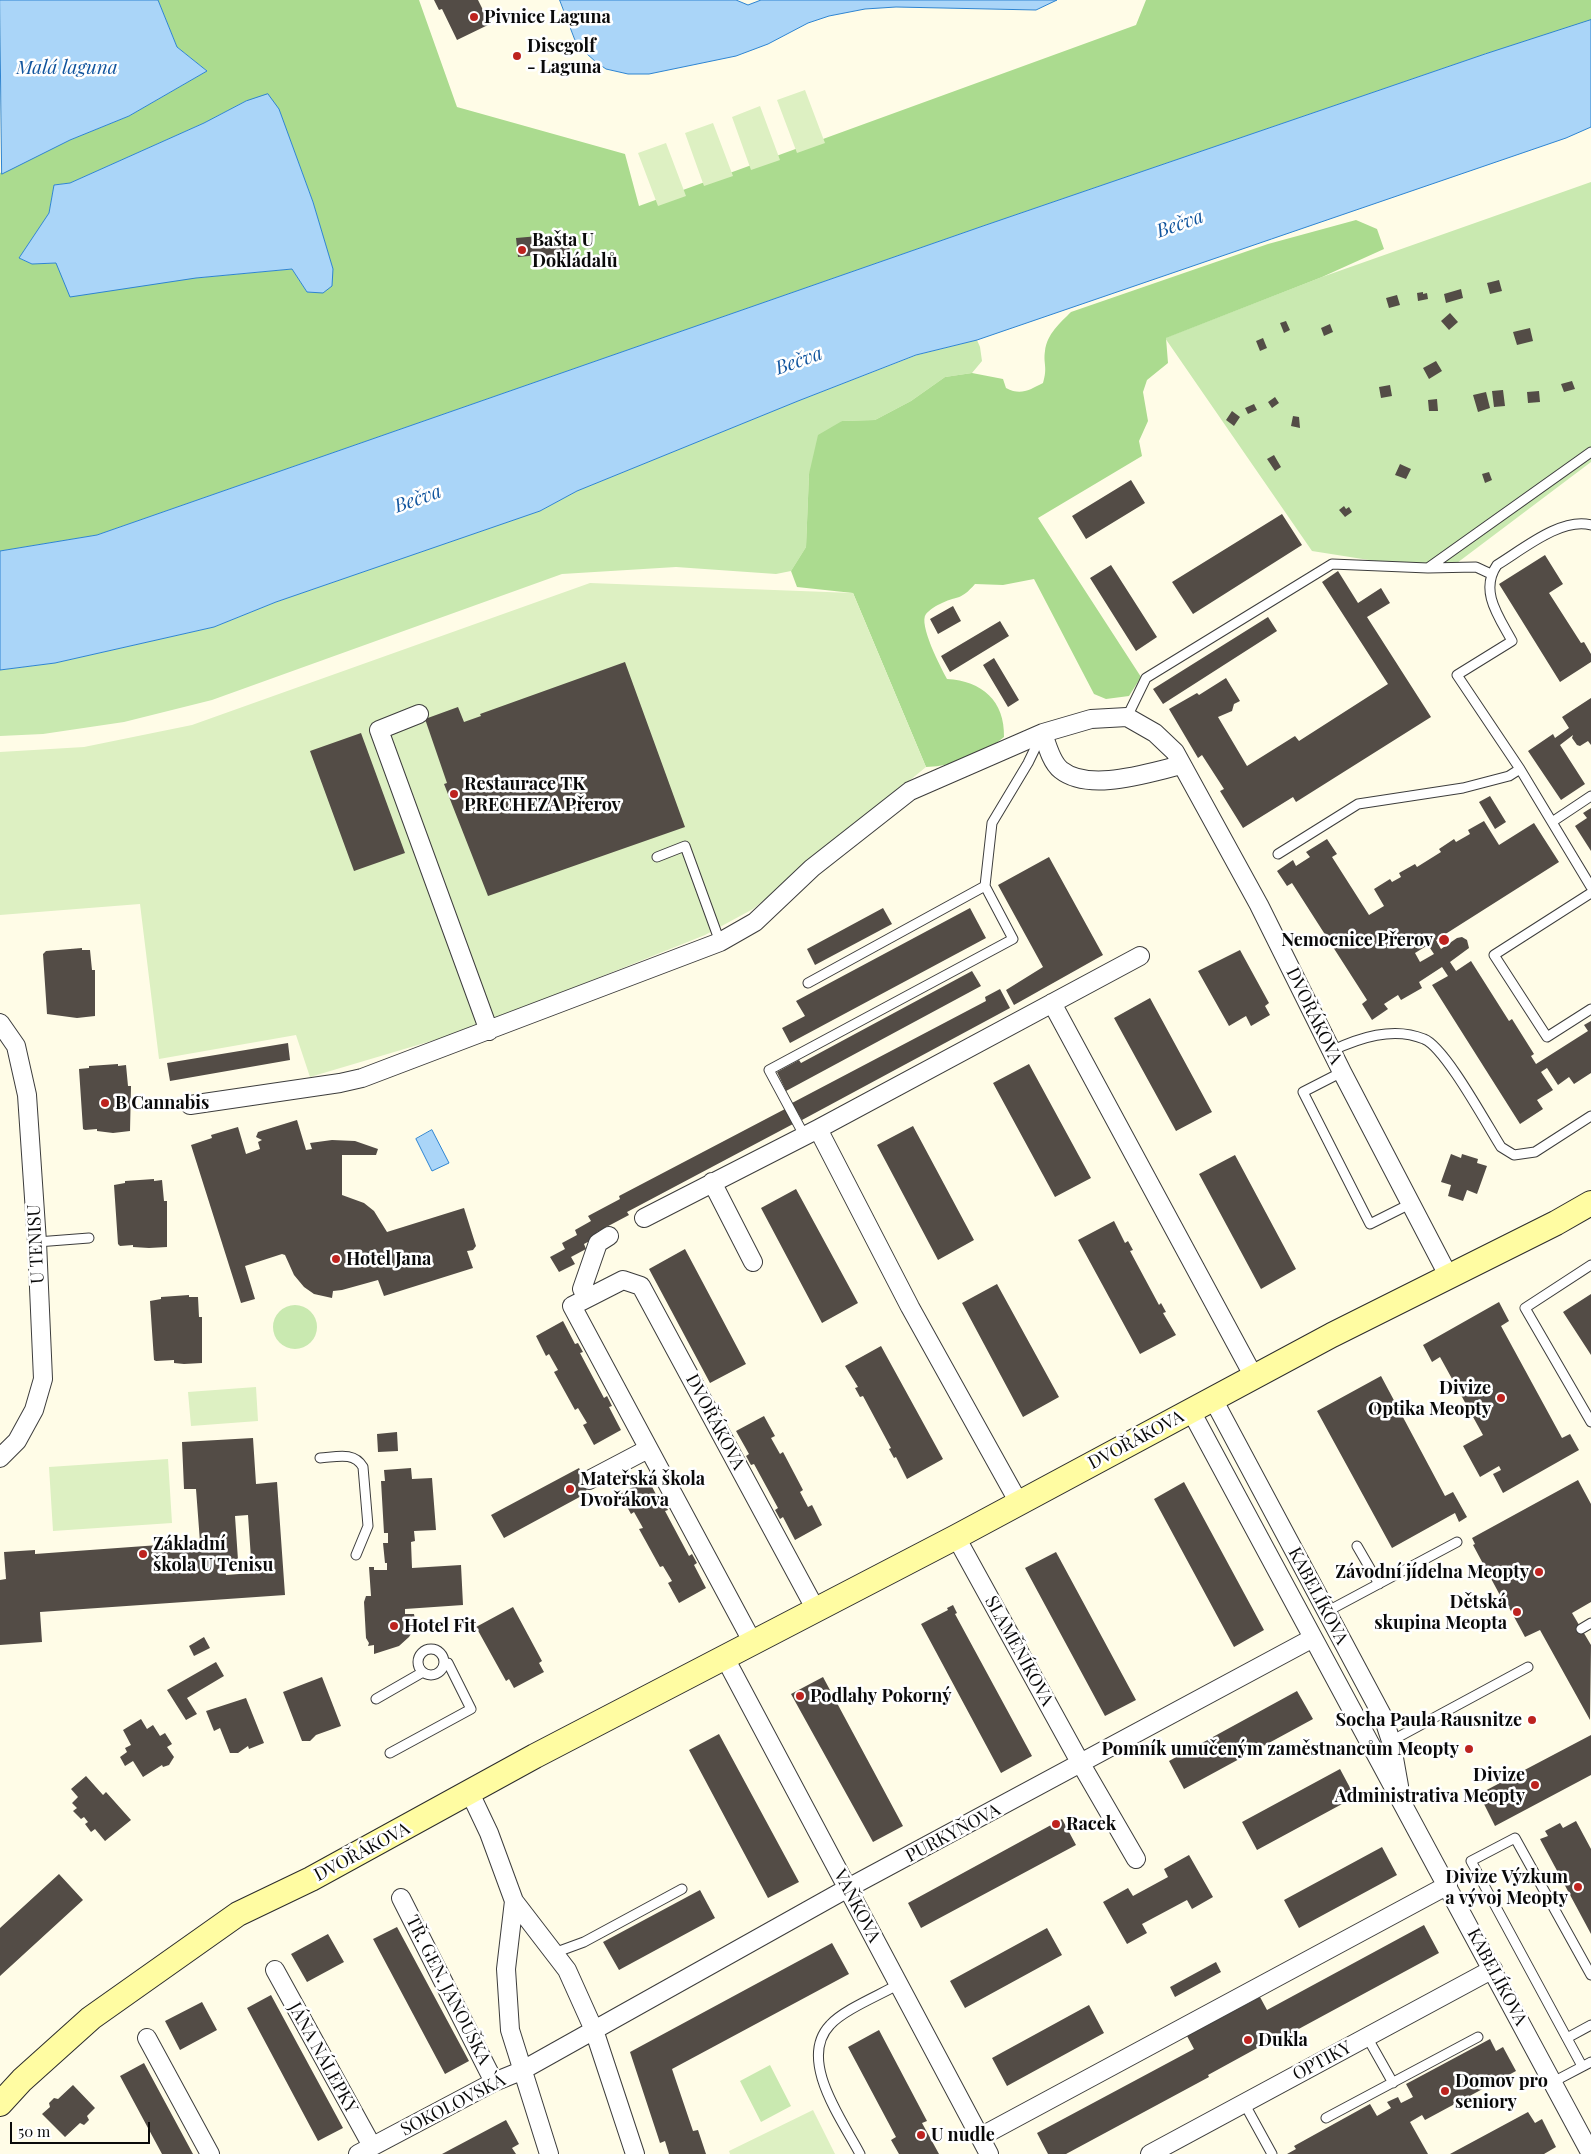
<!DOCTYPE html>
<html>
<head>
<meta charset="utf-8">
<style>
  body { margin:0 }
  #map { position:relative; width:1591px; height:2154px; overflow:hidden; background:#fffce7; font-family:"Playfair Display",serif }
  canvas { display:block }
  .scale { position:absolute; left:10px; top:2122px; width:140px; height:22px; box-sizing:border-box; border:2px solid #0a0a0a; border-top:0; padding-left:6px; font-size:15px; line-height:18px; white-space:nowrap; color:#0a0a0a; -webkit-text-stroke:4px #fff; paint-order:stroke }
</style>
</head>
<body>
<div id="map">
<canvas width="1591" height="2154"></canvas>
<div class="scale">50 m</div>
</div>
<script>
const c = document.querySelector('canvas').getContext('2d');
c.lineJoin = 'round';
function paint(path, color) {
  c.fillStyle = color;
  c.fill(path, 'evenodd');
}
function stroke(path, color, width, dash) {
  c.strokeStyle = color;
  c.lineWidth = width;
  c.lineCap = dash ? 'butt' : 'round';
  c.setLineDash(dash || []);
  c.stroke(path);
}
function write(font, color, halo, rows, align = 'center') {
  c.font = font + ' "Playfair Display",serif';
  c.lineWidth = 5;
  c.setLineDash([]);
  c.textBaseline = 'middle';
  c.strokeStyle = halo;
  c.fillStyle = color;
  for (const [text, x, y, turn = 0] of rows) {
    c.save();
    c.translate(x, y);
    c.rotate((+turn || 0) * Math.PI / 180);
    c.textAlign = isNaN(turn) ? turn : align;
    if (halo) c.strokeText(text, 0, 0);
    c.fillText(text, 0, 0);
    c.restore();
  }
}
const green = new Path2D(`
  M1591,182V462L1445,572L1312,551L1165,338L1322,277Z
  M977,340L980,347L982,361L972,373L945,377L911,401L875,420L842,421L809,474L806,547L791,571L776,574L676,567L562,574L212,700L124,722L43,734L0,736V670L55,663L214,627L276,602L540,511L577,491L798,401L917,355Z
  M273 1327a22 22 0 1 1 44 0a22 22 0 1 1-44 0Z
  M770,2065L791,2106L761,2122L740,2081Z`);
const forest = new Path2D(`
  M158,0H419L457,107L625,154L639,206L1136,25L1146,0H1591V20L1485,54L983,226L97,535L0,551V173L70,140L129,116L207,71L177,47ZM246,101L279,110L313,202L333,270L307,292L292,269L196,278L56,263L32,264L19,258L49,213L54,185L70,183L204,123Z
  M1356,220L1377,229L1384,249L1322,277L1166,338L1168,363L1147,380L1143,392L1148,421L1139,441L1142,456L1038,518L1141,677L1129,696L1106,699L1094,694L1034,579L1003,585L975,584C960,601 959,595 942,603C937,605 929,610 926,614C918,624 941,668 947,679C982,681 1005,701 1004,737C982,756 955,766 926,767L853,593L797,587L791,571L806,547L809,474L818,435L842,421L875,420L911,401L945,377L972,373L1003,379L1006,388C1021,396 1029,390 1043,383C1048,367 1043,364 1045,351C1047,334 1060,323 1071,312L1268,244Z`);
const pitch = new Path2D(`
  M805,90L825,143L797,153L777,100Z
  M760,106L780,160L751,170L732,117Z
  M713,123L733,176L704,186L685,133Z
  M666,143L686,196L658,206L638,153Z
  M590,583L853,593L926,767L753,909L705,935L465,1031L310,1077L296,1035L159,1059L140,904L0,915V752L84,747L192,725Z
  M256,1387L258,1421L191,1426L188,1392Z
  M168,1459L172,1523L53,1531L49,1467Z
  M813,2110L835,2154H730L729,2151Z`);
const water = new Path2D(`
  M0,0H158L177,47L207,71L129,116L70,140L2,174Z
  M560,0H736L748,5L761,0H1057L1036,10L896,7L865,9L829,16L808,23L768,44L736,56L649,74H628L606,69L596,62L577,45Z
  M1591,20V127L1566,138L977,340L916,355L798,401L577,491L540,511L276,602L214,627L55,663L0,670V551L97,535L983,226L1485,54Z
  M268,94L279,109L313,202L333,269L332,286L323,293L307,292L292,269L196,278L70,297L56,263L32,264L19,258L49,213L54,185L70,183L204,123L246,101Z
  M432,1130L449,1163L432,1171L416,1139Z`);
const building = new Path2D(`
  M434,0H478L490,24L457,40L442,9L439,10Z
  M539,236V241L569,239L571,257L540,259L539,255L518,257L516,238Z
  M1499,280L1502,291L1490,294L1487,283Z
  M1461,289L1463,298L1446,303L1444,294Z
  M1423,292V294L1427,293L1428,299L1418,301L1417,293Z
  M1397,295L1400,305L1389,308L1386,298Z
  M1450,313L1458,322L1449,330L1441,321Z
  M1286,321L1290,330L1284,333L1280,323Z
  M1330,324L1333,332L1324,336L1321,328Z
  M1530,328L1533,341L1517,345L1513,332Z
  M1263,338L1267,348L1260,351L1256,341Z
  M1436,361L1442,371L1429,379L1423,368Z
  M1572,381L1575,389L1564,392L1561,384Z
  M1390,385L1392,396L1381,398L1379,387Z
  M1503,390L1505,406L1494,407L1492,391Z
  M1539,391L1540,402L1528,403L1527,392Z
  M1486,392L1490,408L1478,412L1473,395Z
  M1275,397L1279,403L1272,408L1268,402Z
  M1437,399L1438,411H1429L1428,400Z
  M1254,404L1257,410L1248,414L1245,408Z
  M1232,411L1240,417L1234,426L1226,420Z
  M1293,416L1299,417L1300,428L1291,426Z
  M1274,455L1281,467L1275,471L1267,459Z
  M1400,464L1411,469L1406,479L1395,475Z
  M1489,472L1492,480L1485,483L1482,474Z
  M1131,480L1145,503L1086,539L1072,516Z
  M1344,506L1346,509L1349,507L1352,512L1345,517L1339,510Z
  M1282,514L1302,545L1193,614L1172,582Z
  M1545,555L1563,584L1549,593L1581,643L1584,642L1591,654V662L1560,682L1499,584Z
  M1111,565L1157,637L1136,651L1090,578Z
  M1338,571L1358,603L1381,588L1390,603L1367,617L1431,717L1296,802L1293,797L1243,828L1220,791L1224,789L1202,755L1198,758L1169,709L1197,693L1199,695L1226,678L1240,701L1234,704L1232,711L1218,717L1247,766L1295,736L1299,741L1388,684L1322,582Z
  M953,606L961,621L938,634L930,619Z
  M1268,617L1277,631L1163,704L1153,689Z
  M1000,621L1009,636L950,672L941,656Z
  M994,658L1019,700L1008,707L983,665Z
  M625,662L685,827L488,896L444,784L447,783L425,719L458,707L464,722L481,716L480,714Z
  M1591,698V745L1588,741L1580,746L1577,745L1572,738L1573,735L1560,745L1585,784L1561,800L1528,751L1553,734L1555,738L1569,728L1562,717Z
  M361,733L405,853L354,871L310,751Z
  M1490,796L1506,822L1495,829L1479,802Z
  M1591,808V851L1575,826L1587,818L1583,813Z
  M1484,821L1499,845L1534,823L1559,862L1436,940L1441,949L1457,938L1462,937L1467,940L1469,948L1450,962L1456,971L1471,961L1509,1021L1512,1019L1534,1054L1531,1056L1536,1064L1588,1031L1584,1025L1591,1021V1073L1574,1084L1569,1077L1558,1085L1547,1068L1541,1072L1553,1090L1537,1100L1543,1109L1520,1124L1432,985L1448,976L1442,967L1419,982L1422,988L1401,1000L1398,995L1384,1004L1388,1009L1372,1020L1362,1004L1367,1000L1292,883L1287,886L1277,871L1293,860L1296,866L1310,857L1306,852L1327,839L1337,854L1332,857L1369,915L1384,906L1374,889L1390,879L1392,882L1401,877L1399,873L1415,864L1417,867L1441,852L1439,849L1454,839L1456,842L1470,834L1468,830ZM1428,945L1434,954L1420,962L1415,953Z
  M1049,857L1103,955L1014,1005L1006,990L1043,967L998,885Z
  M883,908L892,924L815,965L807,949Z
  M970,908L986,938L790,1043L782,1028L805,1016L796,1001Z
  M82,948V950H90L92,970H95V1016L77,1018L47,1014L43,954L46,951Z
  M1240,950L1269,1003L1265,1006L1270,1015L1251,1026L1246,1016L1229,1026L1198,971Z
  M972,971L981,986L786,1091L777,1072L799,1060L801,1063Z
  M1000,989L1010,1008L802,1120L792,1103L986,1001L985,997Z
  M1150,998L1212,1112L1176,1131L1114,1018Z
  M288,1043L290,1060L170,1081L167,1063Z
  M118,1064V1066L126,1065L128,1086H131L130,1131L113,1133L97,1131V1129L85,1130L83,1129L79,1069L89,1068V1066Z
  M1029,1064L1091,1178L1055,1197L993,1083Z
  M785,1109L793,1124L627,1212L629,1215L597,1232L599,1236L584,1244L586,1249L571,1257L575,1264L559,1272L550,1257L565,1249L562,1243L577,1235L575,1230L591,1221L588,1216L620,1199L619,1196Z
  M297,1120L306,1150L312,1149L310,1143L332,1140L355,1141L378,1149L376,1155H342V1195L364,1203L374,1211L387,1232L464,1208L476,1246L473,1250L467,1251L473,1268L384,1296L378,1280L342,1290L333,1291L332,1298L314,1294L304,1287L294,1275L285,1255L282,1254L245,1266L255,1299L241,1303L191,1145L212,1138L211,1135L238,1127L246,1154L260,1149L258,1142L262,1140L256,1137L258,1132Z
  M913,1126L974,1240L938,1260L877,1145Z
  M1451,1154L1461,1158L1462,1154L1478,1159L1477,1163L1487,1166L1477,1194L1467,1190L1463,1201L1448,1196L1451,1185L1441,1182Z
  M1235,1155L1296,1269L1261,1289L1199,1174Z
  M154,1179V1181L162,1180L164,1201H167V1247L149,1248L133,1247V1245L120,1246L118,1244L114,1185L125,1183V1181Z
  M796,1189L858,1303L822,1323L761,1208Z
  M1114,1221L1125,1243L1128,1241L1133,1250L1130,1251L1159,1305L1161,1303L1166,1312L1163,1313L1176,1335L1140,1354L1078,1240Z
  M685,1249L746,1364L710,1383L649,1269Z
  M997,1284L1059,1397L1023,1417L962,1303Z
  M1591,1294V1355L1563,1312Z
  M189,1295V1297H198L199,1317H202V1363L184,1364L174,1363V1360L156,1361L154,1360L150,1301L161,1299V1297Z
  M1499,1302L1509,1321L1501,1326L1562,1438L1570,1434L1579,1450L1503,1493L1493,1474L1501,1470L1499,1466L1480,1477L1463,1446L1483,1435L1440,1357L1432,1362L1423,1345Z
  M563,1321L575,1344L578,1343L583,1352L580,1353L604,1398L607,1396L612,1406L609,1407L621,1430L594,1445L583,1425L587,1423L578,1408L575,1410L554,1372L558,1370L549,1354L546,1356L536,1336Z
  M881,1346L943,1459L907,1479L896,1457L894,1458L889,1449L891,1448L863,1396L860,1397L855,1388L858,1387L845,1366Z
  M1381,1376L1445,1496L1453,1492L1467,1517L1459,1522L1455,1513L1392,1548L1317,1411Z
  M764,1416L775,1436L771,1438L780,1454L783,1452L803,1490L800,1492L808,1507L812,1505L822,1525L795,1540L783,1517L780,1519L775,1510L778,1508L754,1464L751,1465L746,1456L749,1454L736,1431Z
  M397,1432L398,1451L378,1452L377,1434Z
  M253,1438L256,1484L277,1482L285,1595L40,1612L42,1642L0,1645V1580L6,1579L4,1552L35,1550V1554L200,1542L196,1489H184L182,1442ZM248,1515L252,1573L226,1575L225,1561L238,1560L235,1516Z
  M411,1468L412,1479L432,1478L436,1530L414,1531L415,1541L411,1542L412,1568L461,1565L463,1605L405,1609V1614H414L416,1626L409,1637L399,1646L374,1654V1645L368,1646L369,1643L366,1638L364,1602L366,1596H371L369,1567H374V1570H387V1563H385L383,1543H388V1533H384L381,1481H385L384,1470Z
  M579,1468L590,1488L586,1490L587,1493L504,1538L491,1515Z
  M648,1479L660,1502L663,1501L668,1510L665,1511L689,1556L692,1554L697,1563L694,1565L706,1588L679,1603L668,1583L672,1581L663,1566L660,1567L639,1529L643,1528L634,1512L631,1514L620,1494Z
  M1578,1480L1591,1504V1602L1572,1613L1591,1645L1590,1720L1540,1630L1525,1637L1506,1602L1504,1603L1502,1599L1473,1545L1475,1544L1472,1538Z
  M1184,1482L1264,1630L1234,1647L1154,1499Z
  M1056,1552L1136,1700L1105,1716L1025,1568Z
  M953,1605L957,1613L955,1614L1032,1756L1001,1773L921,1624L948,1610L947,1608Z
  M513,1607L542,1661L539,1663L544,1672L514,1688L509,1679L506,1681L476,1627Z
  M204,1637L210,1648L194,1656L189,1646Z
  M216,1662L224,1676L187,1698L197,1714L186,1720L167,1690Z
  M322,1677L341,1726L316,1735L310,1741H302L283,1692Z
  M823,1677L903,1826L873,1842L791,1694Z
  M1297,1691L1313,1719L1184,1789L1169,1761Z
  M246,1698L264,1743L249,1749L248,1746L238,1753H230L220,1728L214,1731L206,1711Z
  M141,1719L147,1729L153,1725L160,1736L165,1733L172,1744L167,1747L174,1757L169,1765L163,1767L162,1765L143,1777L133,1761L125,1766L120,1757L127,1752L125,1748L131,1745L123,1730Z
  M719,1734L799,1882L768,1898L689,1750Z
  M1591,1735V1775L1495,1826L1479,1794Z
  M1340,1769L1355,1797L1257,1850L1242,1822Z
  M86,1776L103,1795L106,1792L131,1820L105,1841L95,1829L91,1832L85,1824L88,1822L84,1817L81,1819L73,1811L77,1808L72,1803L78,1797L71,1789Z
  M1062,1819L1076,1845L921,1928L908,1903Z
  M1576,1821L1591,1849V1934L1540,1839L1548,1836L1545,1831L1560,1823L1563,1828Z
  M1382,1847L1397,1875L1299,1928L1284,1900Z
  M1189,1855L1213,1897L1192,1909L1187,1900L1142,1924L1147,1933L1127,1944L1103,1902L1128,1888L1133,1896L1168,1877L1164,1869Z
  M59,1874L83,1900L0,1976V1928Z
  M700,1890L715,1918L619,1970L603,1942Z
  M1424,1925L1439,1953L1282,2038L1281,2035L1208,2075L1209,2077L1066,2154H1048L1037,2133L1194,2049L1187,2036L1260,1997L1267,2010Z
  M397,1927L469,2061L445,2074L373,1939Z
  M1047,1928L1062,1955L965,2008L950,1981Z
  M328,1934L344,1962L307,1982L291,1954Z
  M832,1943L849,1974L672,2069L693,2131L698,2130L706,2154H669L665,2141L660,2143L630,2052Z
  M1216,1962L1221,1972L1175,1997L1170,1987Z
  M271,1995L343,2128L318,2141L247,2008Z
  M202,2002L217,2030L180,2050L165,2021Z
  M1089,2005L1104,2033L1007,2086L992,2058Z
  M879,2030L927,2121L922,2123L939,2154H899L891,2140L896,2137L848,2047Z
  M1490,2039L1496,2051L1503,2047L1516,2071L1425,2120L1422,2115L1410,2122L1428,2154H1287L1296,2149L1294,2146L1370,2104L1377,2116L1391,2108L1387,2102L1398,2097L1401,2103L1413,2097L1406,2084Z
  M144,2063L193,2154H162L120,2076Z
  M73,2085L95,2108L87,2116L89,2120L84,2125L80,2123L65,2137L42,2114L50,2107L49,2103L54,2098L58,2099Z
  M1528,2112L1535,2123L1542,2119L1556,2147L1544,2154H1450Z
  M506,2120L519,2144L512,2148L516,2154H442Z`);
const lane = new Path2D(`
  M1591,525C1561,517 1522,550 1497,565C1479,591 1499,617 1512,641L1457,675L1520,769L1591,887
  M1428,568L1591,452
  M1127,717L1146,678L1332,564L1428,568L1476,567L1491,574
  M1552,822L1591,796
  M1278,854L1358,804L1463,788L1509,776L1520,769
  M657,857L685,846L720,942
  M1591,893L1494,955L1547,1037L1591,1009
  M808,983L985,886L992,823L1028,763L1042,734
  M1331,1051C1359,1038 1393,1026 1424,1039C1445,1047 1487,1125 1501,1147L1514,1155L1535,1152L1591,1116
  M1342,1072L1303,1092L1370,1224L1410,1204
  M804,1135L769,1070L1013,939L985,886
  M37,1242L89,1238
  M1591,1265L1525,1308L1591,1422
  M320,1458C336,1457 354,1451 363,1467L368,1526L356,1555
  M1357,1546L1379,1584
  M1326,1612L1457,1542
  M1581,1629L1591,1623
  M418 1662a13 13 0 1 1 26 0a13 13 0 1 1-26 0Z
  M376,1699L423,1672
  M1391,1741L1528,1667
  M390,1753L471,1709L448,1663H444
  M554,1953L584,1942L682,1889
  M1367,2037L1393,2083
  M1567,2038L1591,2025
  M1582,2066L1471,1861L1515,1838L1591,1975
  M1553,2082L1591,2062
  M1244,2103L1272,2154
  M1326,2118L1478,2037
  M860,2154C843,2121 797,2060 830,2025C843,2010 880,1995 899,1984`);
const street = new Path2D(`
  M419,714L379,730L489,1031
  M1043,733C1047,745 1051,762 1061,770C1090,793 1150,772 1182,765
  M1052,1003L1254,1377
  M0,1023L16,1046L27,1095L37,1242L43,1379L34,1410L17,1441L0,1458
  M190,1105L340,1083L362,1078L720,942L755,922L812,868L910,791L1043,733L1091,719L1127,717L1155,733L1175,752L1259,905L1342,1072L1449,1277
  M818,1129L910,1307L1019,1503
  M712,1182L753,1262
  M644,1218L818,1129L1140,956
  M587,1298L582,1289L598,1243L609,1236
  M1213,1399L1383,1717L1391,1741L1399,1786
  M1191,1411L1591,2154
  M589,1480L648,1449
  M956,1537L1081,1764L1136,1859
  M753,1643L572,1306L623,1280L641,1286L816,1610
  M725,1658L989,2154
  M470,1793L489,1833L514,1901L567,1970L594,2030L635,2154
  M401,1898L494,2082
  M514,1901L506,1969L510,2030L549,2154
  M275,1970L372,2146
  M147,2038L210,2154
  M980,2137L1448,1885
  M358,2154L494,2082L521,2071L848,1888L1313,1638
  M1150,2154L1493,1969`);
const secondary = new Path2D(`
  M0,2104L22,2080L91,2018L238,1914L311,1879L535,1756L956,1537L1332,1335L1556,1223L1591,1203`);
const markers = [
  [474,17,5,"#bd231f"],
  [517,56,5,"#bd231f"],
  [522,250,5,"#bd231f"],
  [454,794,5,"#bd231f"],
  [1444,940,6,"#bd231f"],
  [105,1103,5,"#bd231f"],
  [336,1259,5,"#bd231f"],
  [1501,1398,5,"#bd231f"],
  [570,1489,5,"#bd231f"],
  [143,1554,5,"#bd231f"],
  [1539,1572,5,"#bd231f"],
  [1517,1612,5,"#bd231f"],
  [394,1626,5,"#bd231f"],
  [800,1696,5,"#bd231f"],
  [1532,1720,5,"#bd231f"],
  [1469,1749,5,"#bd231f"],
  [1535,1785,5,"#bd231f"],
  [1056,1824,5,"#bd231f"],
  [1578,1887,5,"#bd231f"],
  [1248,2040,5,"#bd231f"],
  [1445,2091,5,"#bd231f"],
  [921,2135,5,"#bd231f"]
];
const poiNames = [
  ["Pivnice Laguna",484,17],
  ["Discgolf",527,46],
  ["- Laguna",527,67],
  ["Bašta U",532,240],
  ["Dokládalů",532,261],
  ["Restaurace TK",464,784],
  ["PRECHEZA Přerov",464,805],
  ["Nemocnice Přerov",1433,940,"right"],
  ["B Cannabis",115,1103],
  ["Hotel Jana",346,1259],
  ["Divize",1491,1388,"right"],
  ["Optika Meopty",1491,1409,"right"],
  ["Mateřská škola",580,1479],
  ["Dvořákova",580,1500],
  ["Základní",153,1544],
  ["škola U Tenisu",153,1565],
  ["Závodní jídelna Meopty",1529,1572,"right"],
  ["Dětská",1507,1602,"right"],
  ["skupina Meopta",1507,1623,"right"],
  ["Hotel Fit",404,1626],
  ["Podlahy Pokorný",810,1696],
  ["Socha Paula Rausnitze",1522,1720,"right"],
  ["Pomník umučeným zaměstnancům Meopty",1459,1749,"right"],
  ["Divize",1525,1775,"right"],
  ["Administrativa Meopty",1525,1796,"right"],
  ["Racek",1066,1824],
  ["Divize Výzkum",1568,1877,"right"],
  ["a vývoj Meopty",1568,1898,"right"],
  ["Dukla",1258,2040],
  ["Domov pro",1455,2081],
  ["seniory",1455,2102],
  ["U nudle",931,2135]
];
const streetNames = [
  ["DVOŘÁKOVA",1314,1016,64],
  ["U TENISU",36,1244,-93],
  ["DVOŘÁKOVA",715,1422,62],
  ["DVOŘÁKOVA",1136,1440,-28],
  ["KABELÍKOVA",1318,1596,62],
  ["SLAMĚNÍKOVA",1019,1651,61],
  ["PURKYŇOVA",953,1833,-28],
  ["DVOŘÁKOVA",362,1852,-28],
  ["VAŇKOVA",857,1906,62],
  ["KABELÍKOVA",1497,1977,62],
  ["TŘ. GEN. JANOUŠKA",448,1990,63],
  ["JÁNA NÁLEPKY",323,2058,61],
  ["OPTIKY",1322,2061,-28],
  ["SOKOLOVSKÁ",453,2105,-27]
];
const waterNames = [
  ["Malá laguna",67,68],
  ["Bečva",1180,224,-20],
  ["Bečva",799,361,-20],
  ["Bečva",418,499,-20]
];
paint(green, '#c9e9b0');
paint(forest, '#abdb8f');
paint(pitch, '#ddf0c2');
paint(water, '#aad5f8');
stroke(water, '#2e84d1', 1);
paint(building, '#534c46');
stroke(lane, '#3d3d3d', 11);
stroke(street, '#3d3d3d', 20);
stroke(secondary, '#2c2c2c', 26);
stroke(lane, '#fff', 9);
stroke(street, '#fff', 18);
stroke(secondary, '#fffca2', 24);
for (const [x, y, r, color] of markers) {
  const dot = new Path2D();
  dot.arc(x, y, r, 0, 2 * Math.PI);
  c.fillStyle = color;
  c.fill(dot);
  stroke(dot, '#fff', 2);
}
write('bold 18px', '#0a0a0a', '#fff', poiNames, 'left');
write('18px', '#0a0a0a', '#fff', streetNames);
write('italic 19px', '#11559e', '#fff', waterNames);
</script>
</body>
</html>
